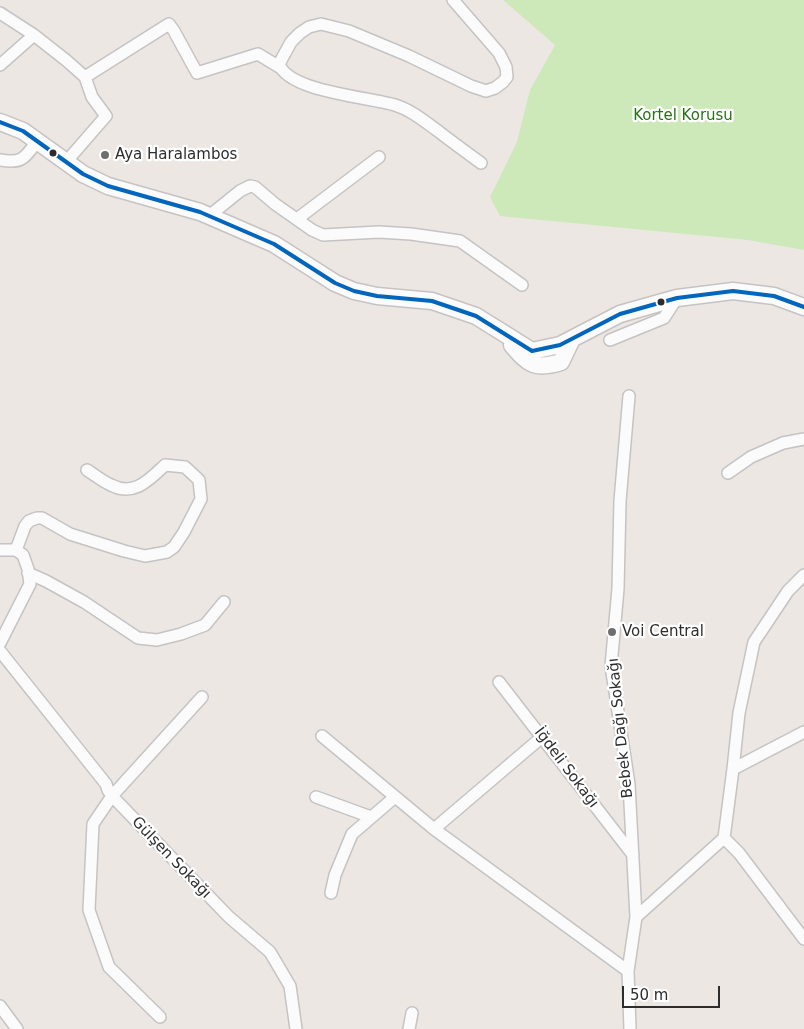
<!DOCTYPE html>
<html>
<head>
<meta charset="utf-8">
<style>
  body { margin:0 }
  #map { position:relative; width:804px; height:1029px; overflow:hidden; background:#ece7e2; font-family:"DejaVu Sans",sans-serif }
  canvas { display:block }
  .scale { position:absolute; left:622px; top:986px; width:98px; height:22px; box-sizing:border-box; border:2px solid #2d2d2d; border-top:0; padding-left:6px; font-size:15px; line-height:18px; white-space:nowrap; color:#2d2d2d; -webkit-text-stroke:4px #fff; paint-order:stroke }
</style>
</head>
<body>
<div id="map">
<canvas width="804" height="1029"></canvas>
<div class="scale">50 m</div>
</div>
<script>
const c = document.querySelector('canvas').getContext('2d');
c.lineJoin = 'round';
function paint(path, color) {
  c.fillStyle = color;
  c.fill(path, 'evenodd');
}
function stroke(path, color, width, dash) {
  c.strokeStyle = color;
  c.lineWidth = width;
  c.lineCap = dash ? 'butt' : 'round';
  c.setLineDash(dash || []);
  c.stroke(path);
}
function write(font, color, halo, rows, align = 'center') {
  c.font = font + ' "DejaVu Sans",sans-serif';
  c.lineWidth = 4.5;
  c.setLineDash([]);
  c.textBaseline = 'middle';
  c.strokeStyle = halo;
  c.fillStyle = color;
  for (const [text, x, y, turn = 0] of rows) {
    c.save();
    c.translate(x, y);
    c.rotate((+turn || 0) * Math.PI / 180);
    c.textAlign = isNaN(turn) ? turn : align;
    if (halo) c.strokeText(text, 0, 0);
    c.fillText(text, 0, 0);
    c.restore();
  }
}
const green = new Path2D(`
  M503,0H804V250L748,240L500,216L490,197L517,142L530,90L555,45Z`);
const street = new Path2D(`
  M453,0L499,53L506,67L507,77L503,82L495,88L486,91L471,86L409,56L349,31L321,24L309,27L300,33L291,42L279,64C289,92 369,97 395,105C411,110 424,121 438,131C452,142 466,152 481,163
  M0,13L34,35L67,61L85,77L92,97L106,116L66,162
  M0,65L34,35
  M85,77L169,24L174,31L197,73L258,54L281,68
  M0,160C22,164 25,158 37,141
  M209,216L240,191L250,186L255,187L275,204L312,230L323,235L379,232L411,234L460,241L522,285
  M297,219L379,157
  M610,340L664,318L677,298
  M629,396L620,501L618,589L611,666L629,784L636,917L628,971L630,1029
  M728,473L751,457L783,443L804,439
  M0,550H16L23,555L28,569L30,584L0,643
  M16,550L25,526L29,521L37,518H42L70,534L124,551L145,556L167,552L174,547L184,532L201,499L199,480L185,467L165,465C149,480 134,497 111,485C102,481 95,475 87,470
  M28,573L46,581L84,602L138,638L157,640L181,634L205,625L224,602
  M0,651L106,784L108,790L112,796L229,917L270,952L290,986L296,1029
  M499,682L633,855
  M322,736L434,829L628,971
  M733,769L739,713L754,642L788,591L804,575
  M316,797L371,817
  M434,829L542,737
  M724,838L739,853L804,939
  M331,893L335,875L352,834L395,797
  M636,917L724,838L733,769L804,732
  M0,1006L17,1029
  M160,1017L109,967L89,910L93,824L112,796L202,697
  M409,1029L412,1013`);
const secondary = new Path2D(`
  M0,122L23,131L83,174L108,186L200,212L274,244L335,283L354,291L377,296L432,301L476,316L532,351L560,345L620,314L677,298L733,291L774,296L804,307
  M512,345C529,365 535,370 561,362L572,339`);
const bus1 = new Path2D(`
  M0,122L23,131L83,174L108,186L200,212L274,244L335,283L354,291L377,296L432,301L476,316L532,351L560,345L620,314L677,298L733,291L774,296L804,307`);
const markers = [
  [53,153,4.5,"#2d2d2d"],
  [105,155,5,"#706e6c"],
  [661,302,4.5,"#2d2d2d"],
  [612,632,5,"#706e6c"]
];
const parkNames = [
  ["Kortel Korusu",683,116]
];
const poiNames = [
  ["Aya Haralambos",115,155],
  ["Voi Central",622,632]
];
const streetNames = [
  ["Bebek Dağı Sokağı",621,728,-96],
  ["İğdeli Sokağı",566,768,53],
  ["Gülşen Sokağı",171,858,46]
];
paint(green, '#cde9b9');
stroke(street, '#c5c3c3', 14);
stroke(secondary, '#c5c3c3', 19);
stroke(street, '#fcfbfb', 11);
stroke(secondary, '#fcfbfb', 16);
stroke(bus1, '#0065bd', 4);
for (const [x, y, r, color] of markers) {
  const dot = new Path2D();
  dot.arc(x, y, r, 0, 2 * Math.PI);
  c.fillStyle = color;
  c.fill(dot);
  stroke(dot, '#fff', 2);
}
write('15px', '#287215', '#fff', parkNames);
write('15px', '#2d2d2d', '#fff', poiNames, 'left');
write('15px', '#2d2d2d', '#fff', streetNames);
</script>
</body>
</html>
